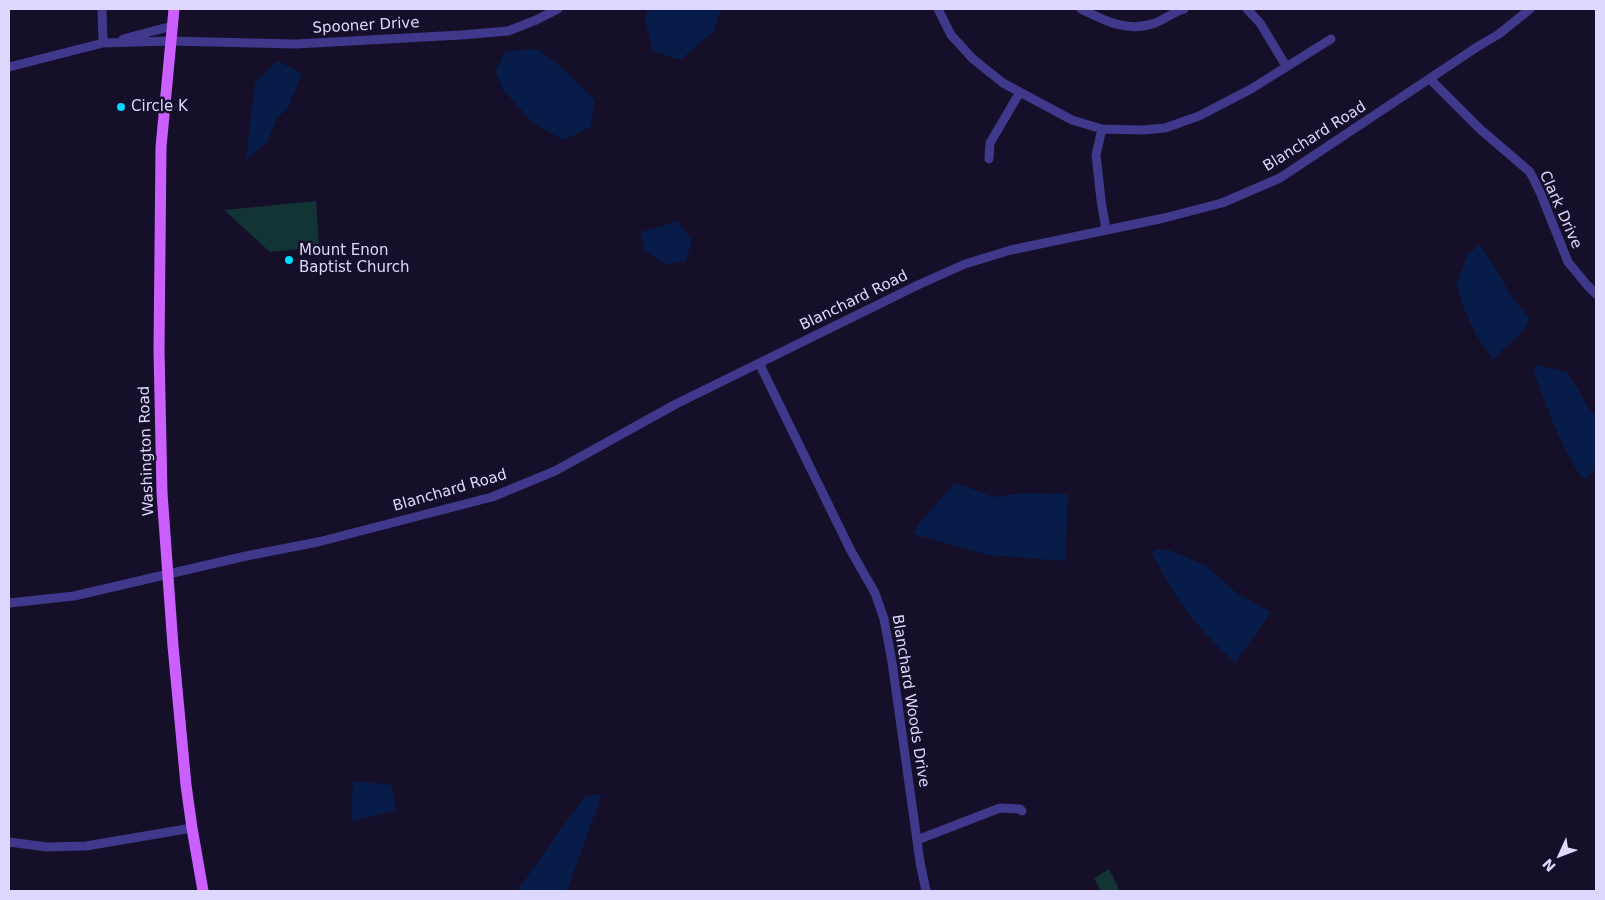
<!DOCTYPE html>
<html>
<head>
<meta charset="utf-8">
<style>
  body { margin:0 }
  #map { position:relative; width:1605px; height:900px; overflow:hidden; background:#150f2a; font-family:"DejaVu Sans",sans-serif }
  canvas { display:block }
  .frame { position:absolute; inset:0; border:10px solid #ded8ff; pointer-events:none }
  .north { position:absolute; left:1535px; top:830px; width:50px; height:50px; -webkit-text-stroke:4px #150f2a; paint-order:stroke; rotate:227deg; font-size:14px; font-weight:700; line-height:20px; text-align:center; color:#ded8ff }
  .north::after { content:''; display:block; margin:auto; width:18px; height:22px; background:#ded8ff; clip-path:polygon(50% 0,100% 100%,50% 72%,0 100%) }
</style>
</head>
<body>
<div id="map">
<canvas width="1605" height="900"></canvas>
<div class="frame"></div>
<div class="north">N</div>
</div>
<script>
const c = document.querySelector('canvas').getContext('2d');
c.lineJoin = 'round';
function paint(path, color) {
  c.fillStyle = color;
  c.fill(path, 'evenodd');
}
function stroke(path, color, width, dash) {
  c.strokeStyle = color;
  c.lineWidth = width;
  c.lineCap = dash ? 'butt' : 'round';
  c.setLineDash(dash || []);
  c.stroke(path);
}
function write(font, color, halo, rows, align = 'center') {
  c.font = font + ' "DejaVu Sans",sans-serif';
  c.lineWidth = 5;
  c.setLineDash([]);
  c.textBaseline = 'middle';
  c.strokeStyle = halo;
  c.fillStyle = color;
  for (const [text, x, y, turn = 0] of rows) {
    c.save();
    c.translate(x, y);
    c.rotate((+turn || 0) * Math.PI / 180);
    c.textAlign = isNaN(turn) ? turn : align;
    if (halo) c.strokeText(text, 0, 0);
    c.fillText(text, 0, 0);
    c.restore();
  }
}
const green = new Path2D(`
  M316,201L319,247L270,252L224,210Z
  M1109,869L1119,889L1114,891H1101L1094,878Z`);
const water = new Path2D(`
  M648,9H721L713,32L680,60L653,51L645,20Z
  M538,49L562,68L595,100L591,127L563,140L532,122L504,91L495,71L506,51Z
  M277,61L302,73L288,108L277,118L267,142L246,160L255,83Z
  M678,221L692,241L686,261L666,264L645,251L641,232Z
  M1478,245L1482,247L1514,300L1529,318C1526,334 1503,346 1494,360C1474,337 1465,312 1456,284L1467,256Z
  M1539,365L1568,373L1589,408L1596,416V468L1584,480C1561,450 1546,405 1533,369Z
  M955,483L994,497L1022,493L1068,494L1065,561L988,555L913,534L920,522Z
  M1155,549L1169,550L1205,565L1238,594L1271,612L1235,663C1219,648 1205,634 1191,617C1176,598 1164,575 1152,554Z
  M353,781L391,785L396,811L351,821Z
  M602,794L567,891H517L584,797Z`);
const minor = new Path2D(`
  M102,9L103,43
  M938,9L951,35L973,59L1003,83L1072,120L1102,129L1143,130L1165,128L1199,116L1251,89L1331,39
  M1081,9C1105,21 1128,33 1155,23C1165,19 1174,12 1184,9
  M1247,9L1260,23L1286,66
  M123,39L172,26
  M9,67L103,43L170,41L296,44L461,35L508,31L536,20L558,9
  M1430,79L1480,129L1530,172L1540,192L1568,262L1587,285L1596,294
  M1102,129L1096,155L1101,200L1106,230
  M989,159L990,143L1020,92
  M759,363L851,551L875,593L884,619L892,662L920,862L926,891
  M9,603L74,596L246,556L318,542L492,497L555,471L676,404L920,284L965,264L1011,250L1164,218L1222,203L1280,178L1477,47L1499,34L1530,9
  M917,840L1000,808L1020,809L1022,811
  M9,842L47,847L86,846L192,828`);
const major = new Path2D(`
  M174,9L161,147L159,350L162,493L173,646L186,785L192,828L203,891`);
const markers = [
  [121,107,5,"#04d9ff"],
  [289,260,5,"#04d9ff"]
];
const streetNames = [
  ["Spooner Drive",366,26,-3],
  ["Blanchard Road",1315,137,-32],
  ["Clark Drive",1560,210,66],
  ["Blanchard Road",854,301,-26],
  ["Washington Road",147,451,-92],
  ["Blanchard Road",450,491,-16],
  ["Blanchard Woods Drive",910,701,81]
];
const poiNames = [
  ["Circle K",131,107],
  ["Mount Enon",299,251],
  ["Baptist Church",299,268]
];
paint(green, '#123434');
paint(water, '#081c4a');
stroke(minor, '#3f388b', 9);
stroke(major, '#cb5fff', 11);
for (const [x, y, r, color] of markers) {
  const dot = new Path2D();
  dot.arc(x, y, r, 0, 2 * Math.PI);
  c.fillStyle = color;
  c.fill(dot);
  stroke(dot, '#150f2a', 2);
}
write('15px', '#ded8ff', '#150f2a', streetNames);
write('15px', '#ded8ff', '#150f2a', poiNames, 'left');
</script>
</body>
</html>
